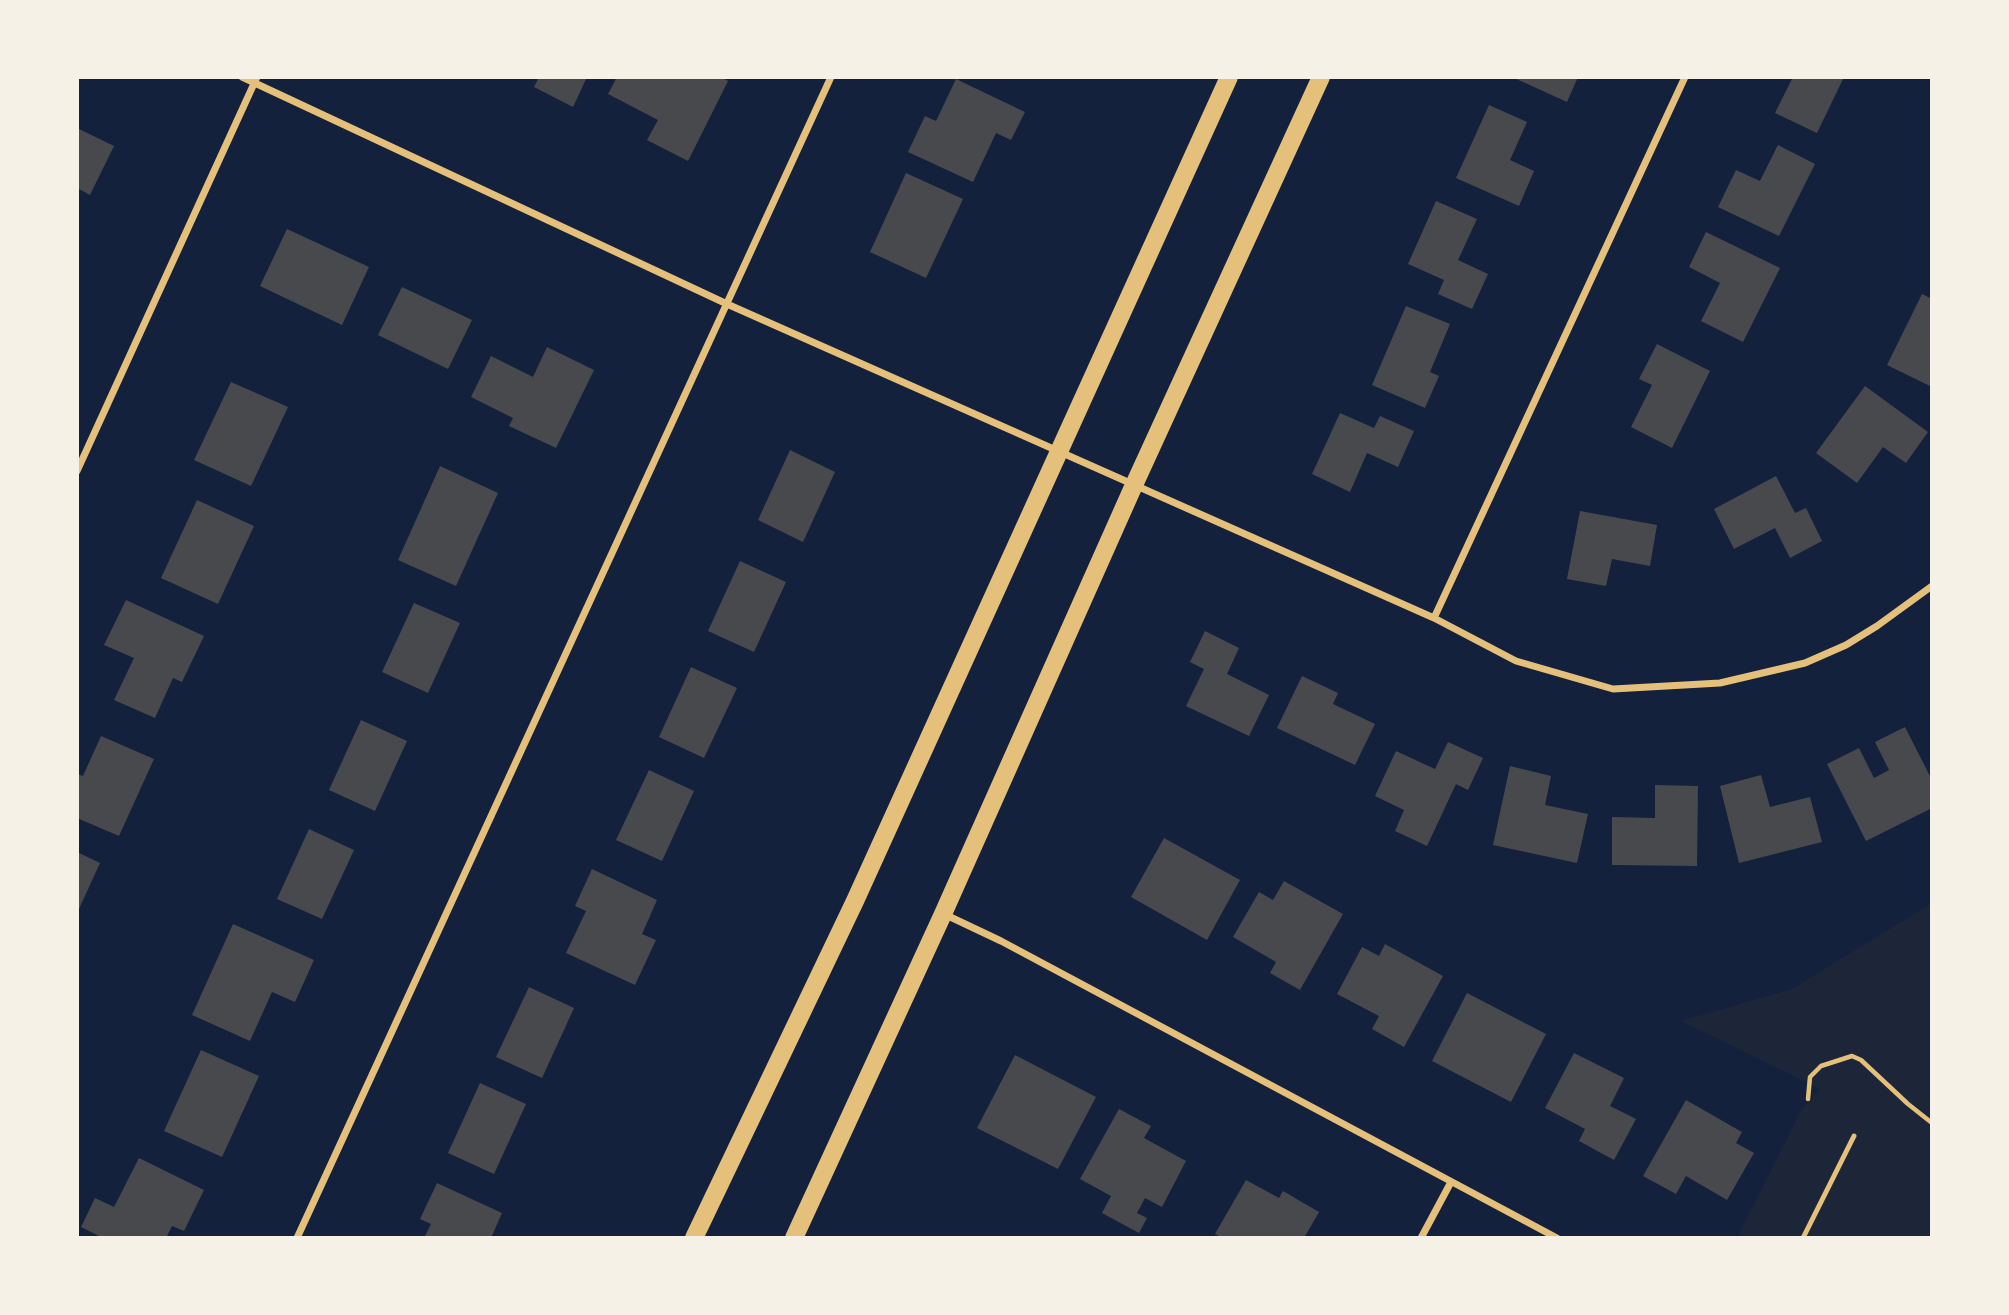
<!DOCTYPE html>
<html>
<head>
<meta charset="utf-8">
<style>
  body { margin:0 }
  #map { position:relative; width:2009px; height:1315px; overflow:hidden; background:#14213d; font-family:Poppins,sans-serif }
  canvas { display:block }
  .frame { position:absolute; inset:0; border:79px solid #f6f1e7; pointer-events:none }
</style>
</head>
<body>
<div id="map">
<canvas width="2009" height="1315"></canvas>
<div class="frame"></div>
</div>
<script>
const c = document.querySelector('canvas').getContext('2d');
c.lineJoin = 'round';
function paint(path, color) {
  c.fillStyle = color;
  c.fill(path, 'evenodd');
}
function stroke(path, color, width, dash) {
  c.strokeStyle = color;
  c.lineWidth = width;
  c.lineCap = dash ? 'butt' : 'round';
  c.setLineDash(dash || []);
  c.stroke(path);
}
const green = new Path2D(`
  M1932,903V1238H1737L1802,1109L1820,1089L1681,1021L1792,989Z`);
const building = new Path2D(`
  M539,77H587L573,107L534,87Z
  M617,77H721L728,81L688,161L647,140L658,120L608,94Z
  M1512,77H1578L1567,102Z
  M1793,77H1844L1817,133L1775,113Z
  M956,79L1025,112L1011,140L996,133L973,182L908,152L925,116L936,121Z
  M1489,105L1527,122L1510,160L1534,171L1519,206L1456,178Z
  M77,128L114,146L90,195L77,188Z
  M1778,145L1815,164L1779,236L1718,207L1736,170L1760,181Z
  M906,173L963,199L926,278L870,252Z
  M1436,201L1477,219L1458,260L1488,274L1472,309L1438,294L1444,280L1408,264Z
  M287,229L369,267L342,325L260,286Z
  M1706,232L1780,268L1743,342L1701,321L1720,283L1689,267Z
  M402,287L472,320L448,369L378,335Z
  M1922,294L1932,299V387L1887,365Z
  M1406,306L1450,324L1430,372L1439,376L1425,408L1372,385Z
  M1657,344L1710,371L1672,448L1631,427L1652,385L1639,379Z
  M547,347L594,370L556,448L509,426L513,418L471,397L491,356L533,377Z
  M231,382L288,407L251,486L194,460Z
  M1865,386L1928,432L1906,463L1883,447L1857,483L1816,453Z
  M1340,413L1374,428L1380,416L1414,431L1398,467L1367,453L1350,492L1312,474Z
  M790,450L835,472L803,542L758,520Z
  M440,466L498,493L456,586L398,560Z
  M1776,476L1795,513L1806,508L1822,541L1790,558L1775,528L1734,549L1714,509Z
  M197,500L254,526L218,604L161,578Z
  M1580,511L1657,525L1650,566L1612,559L1606,586L1567,579Z
  M740,561L786,582L754,652L708,631Z
  M126,600L204,636L182,682L173,678L155,718L114,700L134,658L104,645Z
  M414,603L460,623L428,693L382,672Z
  M1205,631L1239,648L1227,674L1269,695L1249,736L1186,706L1204,669L1190,662Z
  M691,667L737,688L704,758L659,737Z
  M1302,676L1338,693L1333,704L1375,724L1355,765L1277,728Z
  M361,720L407,741L375,811L329,790Z
  M1905,727L1932,780V808L1866,841L1827,764L1859,748L1874,778L1889,770L1875,742Z
  M101,736L154,759L119,836L77,818V774L83,776Z
  M1448,742L1483,758L1468,790L1456,784L1427,846L1395,831L1404,810L1375,796L1396,751L1435,769Z
  M1510,766L1551,776L1545,805L1588,814L1577,863L1493,845Z
  M649,770L694,791L662,861L616,840Z
  M1761,775L1770,807L1810,797L1822,842L1739,863L1720,786Z
  M1655,785L1698,786L1697,866L1612,865V817L1655,818Z
  M309,829L354,850L322,919L277,899Z
  M1164,838L1240,880L1207,940L1131,897Z
  M77,852L100,863L79,909L77,908Z
  M592,869L657,900L642,934L656,940L635,985L566,953L586,911L575,906Z
  M1284,881L1343,914L1300,990L1270,973L1276,962L1233,937L1259,892L1273,900Z
  M233,924L314,960L295,1002L272,992L250,1041L192,1015Z
  M1385,944L1443,976L1404,1047L1372,1029L1379,1016L1337,994L1362,947L1379,956Z
  M529,987L574,1008L542,1078L496,1057Z
  M1467,993L1546,1034L1511,1102L1432,1061Z
  M201,1050L259,1076L222,1157L164,1131Z
  M1574,1053L1624,1078L1610,1106L1636,1119L1614,1160L1579,1141L1585,1129L1545,1108Z
  M1015,1055L1096,1097L1058,1169L977,1128Z
  M480,1083L526,1104L494,1174L448,1153Z
  M1686,1100L1742,1132L1736,1143L1754,1153L1727,1200L1686,1176L1676,1194L1643,1176Z
  M1119,1109L1151,1126L1144,1138L1186,1161L1162,1207L1145,1198L1137,1213L1147,1218L1139,1233L1102,1213L1111,1196L1080,1179Z
  M139,1158L204,1190L184,1231L172,1226L166,1238H103L81,1227L95,1198L114,1207Z
  M1246,1180L1279,1198L1283,1191L1319,1212L1304,1238H1223L1215,1234Z
  M437,1183L502,1213L491,1238H424L431,1224L420,1219Z`);
const path = new Path2D(`
  M1808,1099L1810,1077L1821,1066L1852,1056L1861,1060L1908,1104L1932,1123`);
const service = new Path2D(`
  M1803,1238L1854,1136`);
const minor = new Path2D(`
  M242,77L727,304L1434,618L1516,661L1613,689L1720,683L1805,663L1846,645L1877,626L1932,586
  M77,471L257,77
  M1434,618L1685,77
  M944,914L1001,941L1557,1238
  M297,1238L831,77
  M1421,1238L1451,1182`);
const primary = new Path2D(`
  M694,1238L855,901L1229,77
  M794,1238L943,914L1134,485L1321,77`);
paint(green, '#1d2539');
paint(building, '#48494c');
stroke(path, '#e5c07b', 4.5);
stroke(service, '#e5c07b', 5);
stroke(minor, '#e5c07b', 7);
stroke(primary, '#e5c07b', 18);
</script>
</body>
</html>
